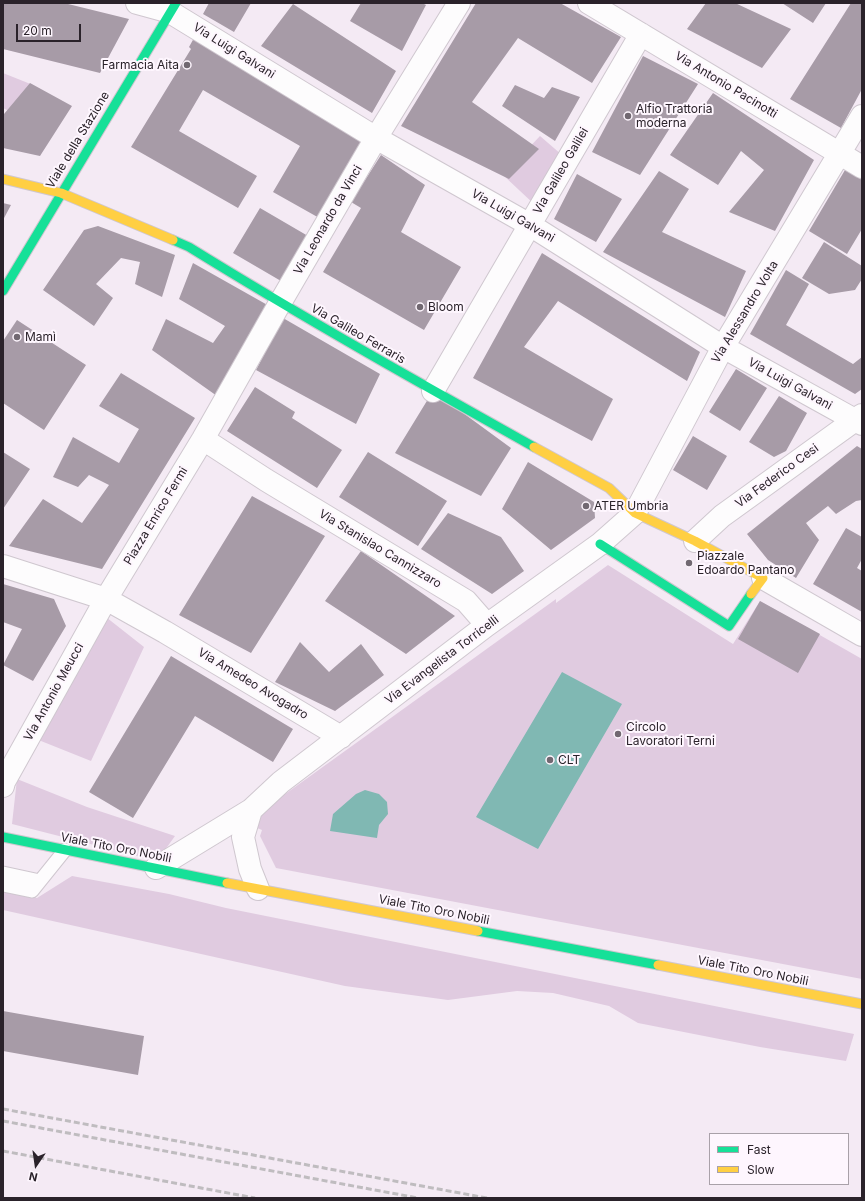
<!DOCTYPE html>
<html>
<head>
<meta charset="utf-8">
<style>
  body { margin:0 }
  #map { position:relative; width:865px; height:1201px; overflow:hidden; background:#f4eaf4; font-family:Inter,sans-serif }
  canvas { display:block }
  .frame { position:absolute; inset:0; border:4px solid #2a222a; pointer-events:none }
  .legend { position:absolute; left:709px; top:1133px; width:140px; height:52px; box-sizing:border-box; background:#fef6fe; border:1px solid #a9a1a9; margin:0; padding:5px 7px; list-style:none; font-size:12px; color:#2a222a }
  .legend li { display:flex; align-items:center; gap:8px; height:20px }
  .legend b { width:20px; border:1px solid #a9a1a9 }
  .north { position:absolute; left:16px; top:1145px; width:40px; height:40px; -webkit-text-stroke:3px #fef6fe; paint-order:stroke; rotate:193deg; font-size:11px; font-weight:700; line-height:16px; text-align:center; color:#2a222a }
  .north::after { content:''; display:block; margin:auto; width:14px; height:18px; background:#2a222a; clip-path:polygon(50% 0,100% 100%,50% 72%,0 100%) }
  .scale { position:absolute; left:16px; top:24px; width:65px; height:18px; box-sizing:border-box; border:2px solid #2a222a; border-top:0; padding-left:5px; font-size:12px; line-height:14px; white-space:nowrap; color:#2a222a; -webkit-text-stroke:3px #fef6fe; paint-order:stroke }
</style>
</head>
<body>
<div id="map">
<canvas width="865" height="1201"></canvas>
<div class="frame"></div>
<ul class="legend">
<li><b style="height:5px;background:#16e098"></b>Fast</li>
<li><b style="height:5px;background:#ffcf43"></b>Slow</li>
</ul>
<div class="north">N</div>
<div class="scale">20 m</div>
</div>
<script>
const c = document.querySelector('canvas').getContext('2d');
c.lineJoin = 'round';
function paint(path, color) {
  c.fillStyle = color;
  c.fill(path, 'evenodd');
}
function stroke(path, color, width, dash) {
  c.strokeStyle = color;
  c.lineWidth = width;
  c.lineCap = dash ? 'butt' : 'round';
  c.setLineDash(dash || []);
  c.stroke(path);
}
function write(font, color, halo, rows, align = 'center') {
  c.font = font + ' Inter,sans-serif';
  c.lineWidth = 4;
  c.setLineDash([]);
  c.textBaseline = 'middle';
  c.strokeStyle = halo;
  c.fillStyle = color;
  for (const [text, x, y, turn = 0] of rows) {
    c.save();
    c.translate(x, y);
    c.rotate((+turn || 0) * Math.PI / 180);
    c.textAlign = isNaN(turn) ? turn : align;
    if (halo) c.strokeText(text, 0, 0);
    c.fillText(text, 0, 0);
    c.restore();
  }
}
const green = new Path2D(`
  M3,73L33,85L9,111L3,108Z
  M540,136L562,155L535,205L503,175Z
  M608,565L733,644L760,601L862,659V979L276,868L260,836L262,830L245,823L556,599V603Z
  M97,610L144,647L91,761L31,737Z
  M17,779L87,807L175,836L157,861L12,824Z
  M72,876L169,894L226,908L854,1034L846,1061L760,1047L638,1023L609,1006L553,993L517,991L448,1000L345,986L3,910V891L37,898Z`);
const water = new Path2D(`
  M562,672L622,704L538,849L476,817Z
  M365,790L379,794L387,802L388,814L379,825L377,838L330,831L333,814L356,794Z`);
const building = new Path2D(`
  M3,3H64L129,19L100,73L3,49Z
  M209,3H251L234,32L203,14Z
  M361,3H422L426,5L402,51L350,21Z
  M476,3H560L621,37L592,83L518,38L472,102L539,149L509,179L401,126Z
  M706,3H735L791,29L762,68L687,29Z
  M782,3H826L813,23Z
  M851,3H862V89L841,128L790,99Z
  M293,4L396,71L372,113L261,46Z
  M194,38L368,139L321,219L273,192L300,146L203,90L179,131L257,176L238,208L131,147L191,49L189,47Z
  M643,56L698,84L640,175L592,152Z
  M30,83L72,106L40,156L3,148V114H4Z
  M515,85L544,98L552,87L580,97L555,141L502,106Z
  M713,93L814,160L775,231L729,212L764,170L741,151L718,185L670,155Z
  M381,155L425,185L401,232L461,267L424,330L323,272L361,208L351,202Z
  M845,170L862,180V229L847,254L809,231Z
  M659,171L689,189L662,232L746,271L725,317L603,252Z
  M577,174L622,199L596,242L554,219Z
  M3,203L11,205L3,220Z
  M260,208L308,236L281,281L233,253Z
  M98,226L175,255L162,297L135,284L140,262L121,258L96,284L113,298L94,326L43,290L84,230Z
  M824,242L862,266V279L855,290L829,294L802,278Z
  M542,253L700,352L687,381L558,301L524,347L613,399L592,441L473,378Z
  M193,263L271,307L217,396L152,350L166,319L213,343L225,326L179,299Z
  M786,270L809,284L786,325L853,364L862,357V389L855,394L750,334Z
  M283,318L380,374L356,424L256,370Z
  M17,320L86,365L44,430L3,403V341Z
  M736,369L767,388L740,431L709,412Z
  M121,373L195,418L102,569L9,546L43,499L82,523L109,485L89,475L78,487L53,477L73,437L119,463L139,429L99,406Z
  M255,387L295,412L292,418L342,450L317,488L227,431Z
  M433,391L511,448L481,496L395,453Z
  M779,396L807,413L786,451L774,457L749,442Z
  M693,436L727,456L707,490L673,470Z
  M857,446L862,449V500L856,501L836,514L828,506L806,523L819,540L796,578L768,560L747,534Z
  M3,452L30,469L3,509Z
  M368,452L447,501L418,546L339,497Z
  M528,462L594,502L595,518L551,550L502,509Z
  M252,496L325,536L251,653L179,615Z
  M448,513L501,537L524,571L492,594L421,549Z
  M846,528L862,537V559L857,568L862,571V612L813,584Z
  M361,551L455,616L406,654L325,601Z
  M3,584L54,599L66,626L33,681L3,665L22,629L3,622Z
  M760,601L820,634L798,673L738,639Z
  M300,642L329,672L361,644L384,675L335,711L275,682Z
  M171,656L293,729L273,762L195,716L133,818L89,792Z
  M3,1011L144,1036L138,1075L3,1051Z`);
const lane = new Path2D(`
  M3,873L40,881
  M3,885L32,891L65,850`);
const street = new Path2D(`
  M137,3L170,12L376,138L530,225L723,347L862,424
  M589,3L862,167
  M433,391L641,34
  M203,439L266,480L466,601L487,625
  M695,541L722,516L862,415
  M3,566L106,599L165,632L341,737
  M763,578L862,635
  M3,786L4,782L106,599L203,439L280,303L376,138L459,3
  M156,868L251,810
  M258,889L250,869L243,837L251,810L281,782L487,625L600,544L635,513L723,347L862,116`);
const fast = new Path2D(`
  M173,240L189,247C302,317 418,382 534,447
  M3,291L176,3
  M600,544L729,626L751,594
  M3,837L227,883
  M478,931L658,965`);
const slow = new Path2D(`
  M3,179L61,193L173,240
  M534,447L609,488L635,513L695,541L763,578L751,594
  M227,883L478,931
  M658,965L862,1004`);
const rail = new Path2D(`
  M3,1109L487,1198
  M3,1121L418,1198
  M3,1151L255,1198`);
const markers = [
  [187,65,4,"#716871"],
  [628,116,4,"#716871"],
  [420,307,4,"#716871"],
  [17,337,4,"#716871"],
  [586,506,4,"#716871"],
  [689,563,4,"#716871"],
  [618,734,4,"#716871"],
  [550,760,4,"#716871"]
];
const streetNames = [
  ["Via Luigi Galvani",234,51,32],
  ["Via Antonio Pacinotti",726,85,31],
  ["Viale della Stazione",78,140,-59],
  ["Via Galileo Galilei",561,171,-60],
  ["Via Luigi Galvani",513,216,30],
  ["Via Leonardo da Vinci",328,220,-60],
  ["Via Alessandro Volta",745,312,-59],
  ["Via Galileo Ferraris",358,334,30],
  ["Via Luigi Galvani",790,384,29],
  ["Via Federico Cesi",777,476,-36],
  ["Piazza Enrico Fermi",156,516,-59],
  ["Via Stanislao Cannizzaro",380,549,31],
  ["Via Evangelista Torricelli",442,660,-37],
  ["Via Amedeo Avogadro",253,684,31],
  ["Via Antonio Meucci",54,692,-61],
  ["Viale Tito Oro Nobili",116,848,11],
  ["Viale Tito Oro Nobili",434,910,11],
  ["Viale Tito Oro Nobili",753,971,11]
];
const poiNames = [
  ["Farmacia Aita",179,65,"right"],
  ["Alfio Trattoria",636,109],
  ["moderna",636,123],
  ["Bloom",428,307],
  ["Mamì",25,337],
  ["ATER Umbria",594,506],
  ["Piazzale",697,556],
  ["Edoardo Pantano",697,570],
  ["Circolo",626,727],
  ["Lavoratori Terni",626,741],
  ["CLT",558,760]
];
paint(green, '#e0cbe0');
paint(water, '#80b8b3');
paint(building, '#a79ba7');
stroke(lane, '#cfc7cf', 15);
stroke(street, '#cfc7cf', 24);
stroke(fast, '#cfc7cf', 11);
stroke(slow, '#cfc7cf', 11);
stroke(lane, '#fdfcfd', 13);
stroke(street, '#fdfcfd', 22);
stroke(fast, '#16e098', 9);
stroke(slow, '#ffcf43', 9);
stroke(rail, '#bfbcbf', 3, [6, 3]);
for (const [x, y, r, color] of markers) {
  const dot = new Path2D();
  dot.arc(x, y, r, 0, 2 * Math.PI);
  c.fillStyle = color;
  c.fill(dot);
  stroke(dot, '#fef6fe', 1.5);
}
write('12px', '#2a222a', '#fef6fe', streetNames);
write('12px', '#2a222a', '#fef6fe', poiNames, 'left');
</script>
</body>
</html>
